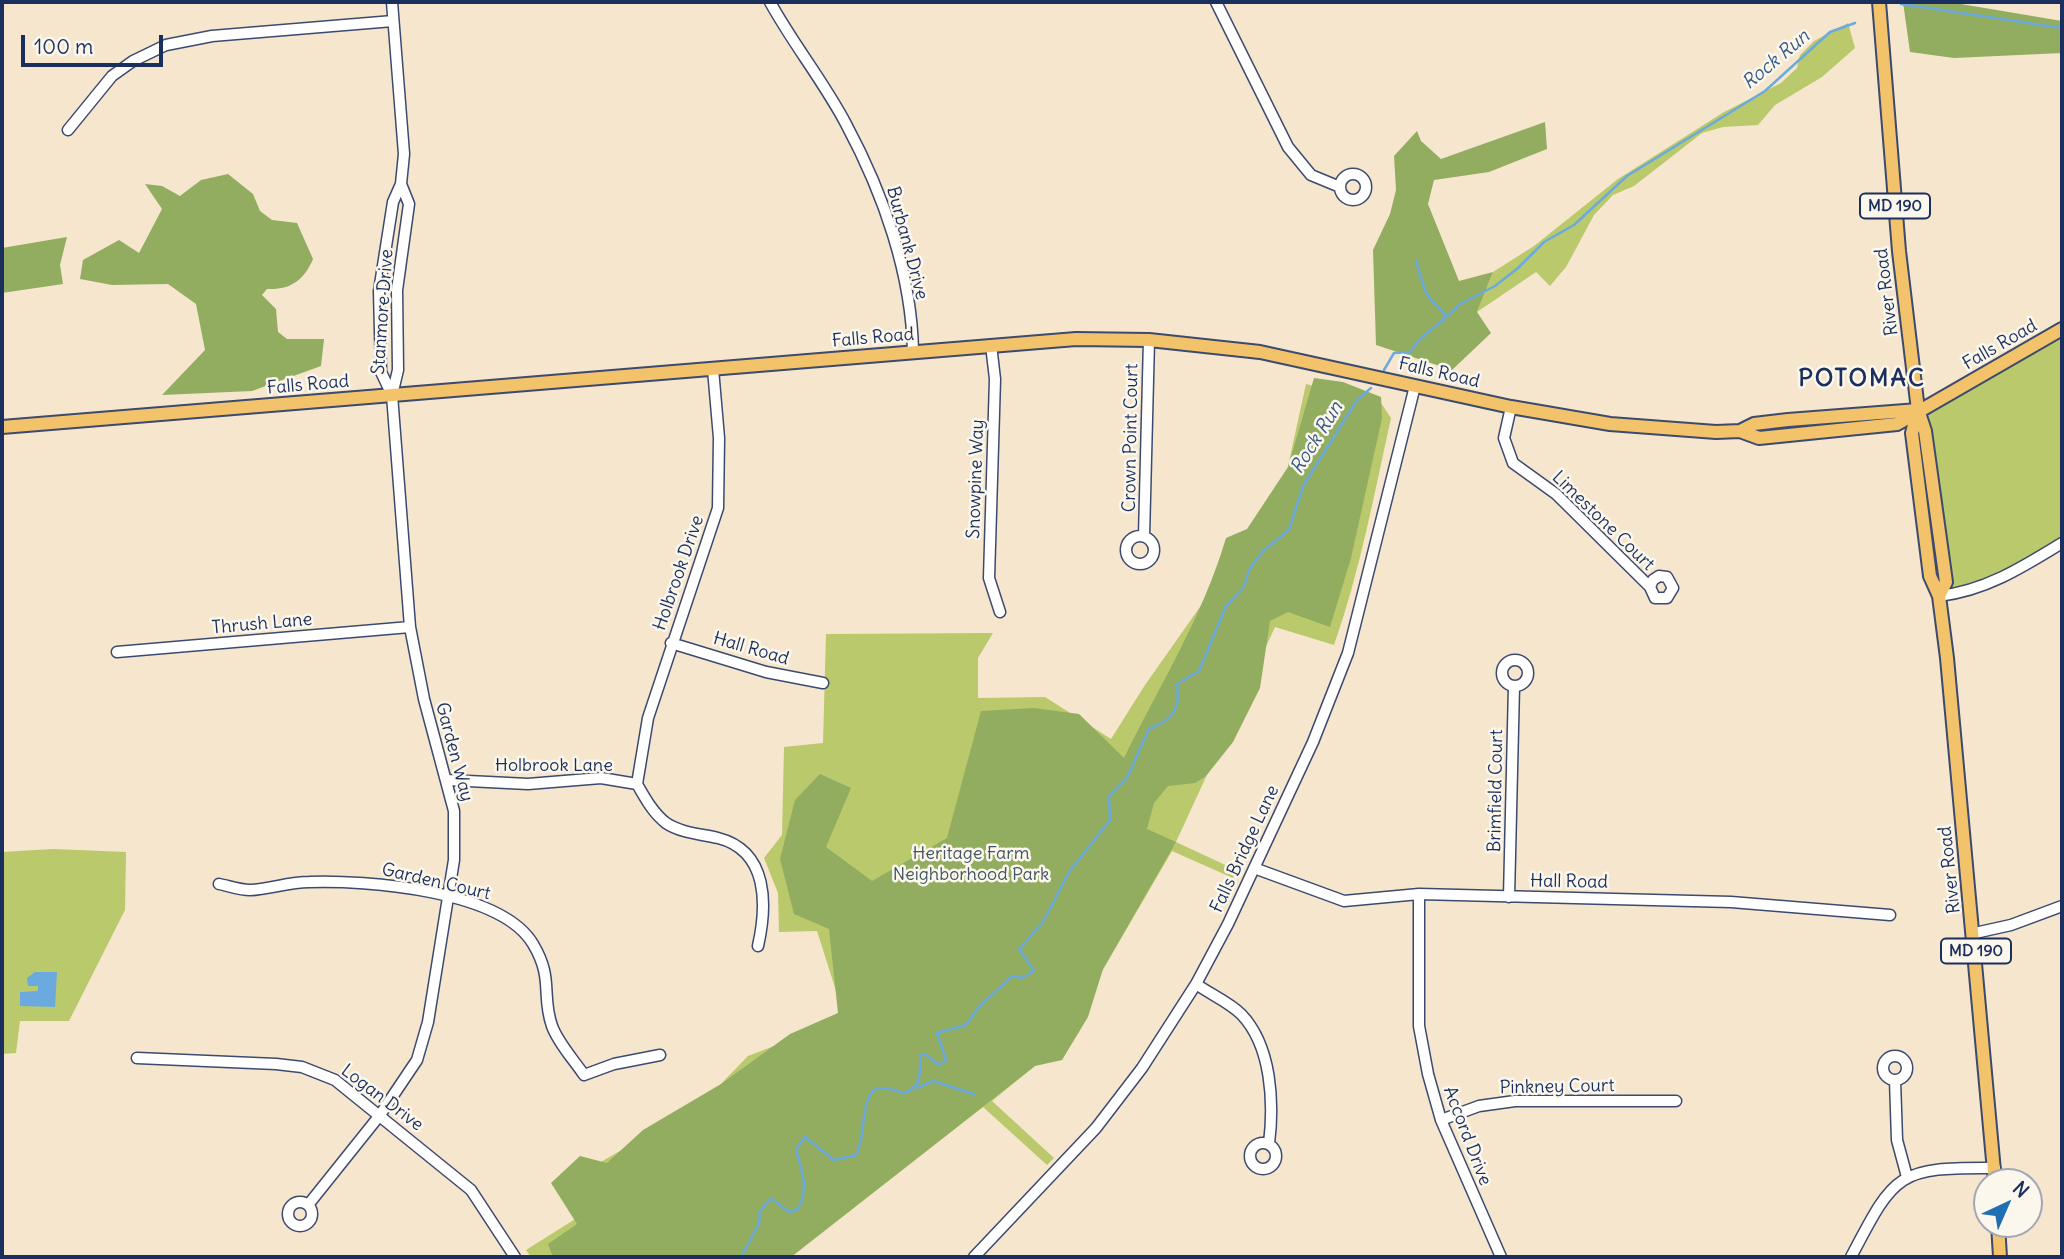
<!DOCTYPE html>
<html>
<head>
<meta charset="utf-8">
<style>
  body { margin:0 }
  #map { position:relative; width:2064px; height:1259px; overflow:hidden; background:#f5e6cd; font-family:Delius,sans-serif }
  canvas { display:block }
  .frame { position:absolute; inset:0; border:4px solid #1b2f5e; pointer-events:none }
  .north { position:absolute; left:1973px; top:1168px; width:70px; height:70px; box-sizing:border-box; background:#fbf7ec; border:2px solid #a1a7b3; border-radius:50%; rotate:44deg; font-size:19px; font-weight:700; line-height:28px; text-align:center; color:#1b2f5e }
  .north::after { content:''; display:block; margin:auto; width:24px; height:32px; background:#1f6fb2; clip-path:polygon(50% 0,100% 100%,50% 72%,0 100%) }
  .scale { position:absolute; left:21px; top:35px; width:142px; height:32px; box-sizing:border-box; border:4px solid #1b2f5e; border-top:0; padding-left:9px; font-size:21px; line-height:24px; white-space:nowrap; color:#1b2f5e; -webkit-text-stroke:5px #fbf7ec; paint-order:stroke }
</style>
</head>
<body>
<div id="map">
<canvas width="2064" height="1259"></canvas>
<div class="frame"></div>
<div class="north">N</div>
<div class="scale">100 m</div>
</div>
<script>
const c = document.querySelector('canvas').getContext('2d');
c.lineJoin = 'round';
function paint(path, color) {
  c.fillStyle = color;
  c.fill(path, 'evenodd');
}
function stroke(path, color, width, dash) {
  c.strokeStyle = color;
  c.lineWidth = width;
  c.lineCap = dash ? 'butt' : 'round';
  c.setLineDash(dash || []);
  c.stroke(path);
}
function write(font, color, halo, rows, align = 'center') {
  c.font = font + ' Delius,sans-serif';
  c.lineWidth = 5;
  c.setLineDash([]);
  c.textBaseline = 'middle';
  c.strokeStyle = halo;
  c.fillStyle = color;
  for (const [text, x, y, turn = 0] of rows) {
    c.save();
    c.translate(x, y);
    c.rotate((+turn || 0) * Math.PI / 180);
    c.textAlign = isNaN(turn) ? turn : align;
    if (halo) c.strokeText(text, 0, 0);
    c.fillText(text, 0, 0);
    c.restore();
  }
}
const green = new Path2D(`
  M1848,23L1855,48L1822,77L1775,105L1758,125L1723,127L1702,133L1634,186L1613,195L1594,215L1566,267L1550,286L1536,272L1477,312L1493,272L1534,246L1618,179L1724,112L1781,83L1797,68L1800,55L1814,41Z
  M2062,329V543L2000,579L1939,596L1930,576L1918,410Z
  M1306,384L1381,403L1391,418C1374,495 1360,571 1334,645L1275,627L1176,842L1236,870L1233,878L1172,851L1058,1047L992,1101L1054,1158L1047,1165L983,1107L791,1257H531L526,1250L580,1216L599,1163L681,1116L718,1087L748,1056L845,1019L817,931L779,932L778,893L764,858L782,835L784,747L823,743L826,634L993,633L978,658V698L1045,697L1111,739L1145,685L1283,489Z
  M53,849L126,852L125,910L69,1021H20L16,1053L2,1054V852Z`);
const forest = new Path2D(`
  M1903,2H1949L2062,21V53L1954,58L1910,52Z
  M1545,122L1547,149L1489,172L1434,180L1428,204L1459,281L1493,272L1477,312L1491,333L1452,370L1376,345L1373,250L1390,214L1396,190L1394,156L1417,131L1421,141L1441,159Z
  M228,174L253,194L260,211L272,220L297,223L313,259C304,280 291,290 267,289L262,295L276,309L278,332L287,339H324L321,366L252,391L162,395L205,350L196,304L168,284L112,285L80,279L83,260L119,240L139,253L162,209L145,184L162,186L180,196L201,180Z
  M67,237L60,265L63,284L2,293V248Z
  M1314,378L1343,382L1381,397L1382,418L1351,558L1330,627L1288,612L1270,621L1260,688L1233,742L1206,776L1195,783L1168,786L1154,803L1147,829L1176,842L1103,969L1088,1017L1062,1060L1035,1066L791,1257H553L548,1244L577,1224L551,1183L580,1156L607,1163L643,1130L721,1084L790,1034L838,1013L829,929L794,914L780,859L795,800L820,774L851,788L826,847L872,881L947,838L981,711L1034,708L1079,714L1124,758C1160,685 1203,616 1226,538L1247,529L1288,467Z`);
const water = new Path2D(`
  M35,972H57L55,1007L20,1006V992L38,991V986H28L27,978Z`);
const stream = new Path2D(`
  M1901,4L2062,28
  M1416,260C1424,286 1422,295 1445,314L1444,320
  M1384,370L1394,353L1410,352L1418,341L1462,303L1495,286L1518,268L1544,242L1574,225L1627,176L1765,91L1830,32L1855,23
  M916,1088L933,1081L974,1094
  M741,1257L759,1224L760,1211L771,1198L789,1212L798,1209C810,1184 801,1172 796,1149L805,1137L834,1160L856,1155C867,1139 858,1086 883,1088C890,1088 898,1092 905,1093C924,1084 918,1073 921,1055L925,1054L939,1065L946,1060L937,1033L966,1025L978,1008L1012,976L1022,978L1034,971L1019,949L1043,922L1069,872L1110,820L1109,796L1127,778L1149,729C1172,720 1181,710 1177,684L1199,671L1226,606L1244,587L1249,570L1263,551L1289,530L1303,486L1357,400L1371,388`);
const minor = new Path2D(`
  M770,2C793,44 824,82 846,124C883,193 912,274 913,353
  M1216,2L1288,147L1311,175L1340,187
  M68,130L112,76L133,61L166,45L212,36L393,21
  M1340 187a13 13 0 1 1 26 0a13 13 0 1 1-26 0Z
  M991,345L995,379L989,578L1000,612
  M392,395L381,372L379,291L393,202L401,184L404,154L392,2
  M1511,407L1504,438L1513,463L1556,494L1650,587L1655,598H1667L1673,588L1667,577L1659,576L1653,580L1650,587
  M1126 550a14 14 0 1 1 28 0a14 14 0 1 1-28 0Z
  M1144,536L1149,340
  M1939,596C1985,591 2023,567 2062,543
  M671,643L766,672L823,683
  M117,652L410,627
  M1502 673a13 13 0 1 1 26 0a13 13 0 1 1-26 0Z
  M448,780L528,784L601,778L637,784C645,798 653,813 666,823C681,833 701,834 718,838C769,851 767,906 758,946
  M637,784L648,718L718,508L719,438L713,369
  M1254,868L1344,901L1419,894L1731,902L1890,915
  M219,884C229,886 240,890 250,890C270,889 289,882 309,882C366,880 501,890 533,944C554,979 541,995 552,1026C558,1043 574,1060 584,1075L614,1064L660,1055
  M1419,894V1026L1428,1074L1441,1120L1501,1257
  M1509,897L1514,686
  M1975,933L2011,925L2062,906
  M1196,984C1210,994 1229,1002 1241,1014C1272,1046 1274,1103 1269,1144
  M1883 1068a12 12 0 1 1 24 0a12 12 0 1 1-24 0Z
  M137,1058L276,1064L302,1067L335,1080L471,1190L515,1257
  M1895,1080L1897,1140L1907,1177
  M1441,1120L1479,1106L1515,1101H1676
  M1250 1156a13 13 0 1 1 26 0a13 13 0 1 1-26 0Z
  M288 1214a12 12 0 1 1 24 0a12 12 0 1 1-24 0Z
  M308,1205L380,1115L417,1060L428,1022L454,860V811L424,699L410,627L392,395L398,370L397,290L409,204L401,184
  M974,1257L1096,1128L1142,1068L1196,984L1228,924L1313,742L1348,653L1415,386
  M1851,1257C1895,1173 1897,1167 1995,1168`);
const major = new Path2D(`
  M1879,2L1899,251L1918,410L1925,431L1946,582L1939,596
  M1918,410L1912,433L1930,576L1939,596L1947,658L1995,1182
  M2,427L1076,339L1149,340L1260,352L1511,407L1610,424L1716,432L1740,431L1754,424L1788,420L1918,410
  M1740,431L1759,438L1897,424L2062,329
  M1998,1224L2000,1257`);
const shields = [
  [1895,206,70],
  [1976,951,70]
];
const shieldNames = [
  ["MD 190",1895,206],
  ["MD 190",1976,951]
];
const streetNames = [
  ["Burbank Drive",907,243,75],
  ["River Road",1887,292,-97],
  ["Stanmore Drive",383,312,-86],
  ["Falls Road",873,338,-5],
  ["Falls Road",2000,345,-30],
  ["Falls Road",1439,373,13],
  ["Falls Road",308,385,-5],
  ["Crown Point Court",1131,438,-89],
  ["Snowpine Way",976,479,-88],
  ["Limestone Court",1603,521,44],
  ["Holbrook Drive",679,573,-71],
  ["Thrush Lane",262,624,-5],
  ["Hall Road",751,649,16],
  ["Garden Way",454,752,75],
  ["Holbrook Lane",554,766],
  ["Brimfield Court",1496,791,-89],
  ["Falls Bridge Lane",1245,849,-65],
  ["River Road",1950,870,-96],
  ["Garden Court",436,882,13],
  ["Hall Road",1569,882,1],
  ["Pinkney Court",1557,1087,-1],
  ["Logan Drive",382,1098,37],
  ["Accord Drive",1467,1136,69]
];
const parkNames = [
  ["Heritage Farm",971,854],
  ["Neighborhood Park",971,875]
];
const waterNames = [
  ["Rock Run",1776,60,-40],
  ["Rock Run",1317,438,-58]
];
const districtNames = [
  ["POTOMAC",1862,379]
];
paint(green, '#b9c96c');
paint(forest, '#92ad60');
paint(water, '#6baade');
stroke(stream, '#6baade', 2.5);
stroke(minor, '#3c4a6f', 13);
stroke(major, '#3c4a6f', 16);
stroke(minor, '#fff', 10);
stroke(major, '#f2c36a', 12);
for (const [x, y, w] of shields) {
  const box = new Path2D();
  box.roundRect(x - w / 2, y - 12.5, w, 25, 5);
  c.fillStyle = '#fbf7ec';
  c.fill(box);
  stroke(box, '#1b2f5e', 2);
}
write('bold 16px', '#1b2f5e', null, shieldNames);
write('18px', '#1b2f5e', '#fbf7ec', streetNames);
write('18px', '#425662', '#fbf7ec', parkNames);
write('italic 19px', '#375a8b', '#fbf7ec', waterNames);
c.letterSpacing = '2px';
write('bold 24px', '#1b2f5e', '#fbf7ec', districtNames);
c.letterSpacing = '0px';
</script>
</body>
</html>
